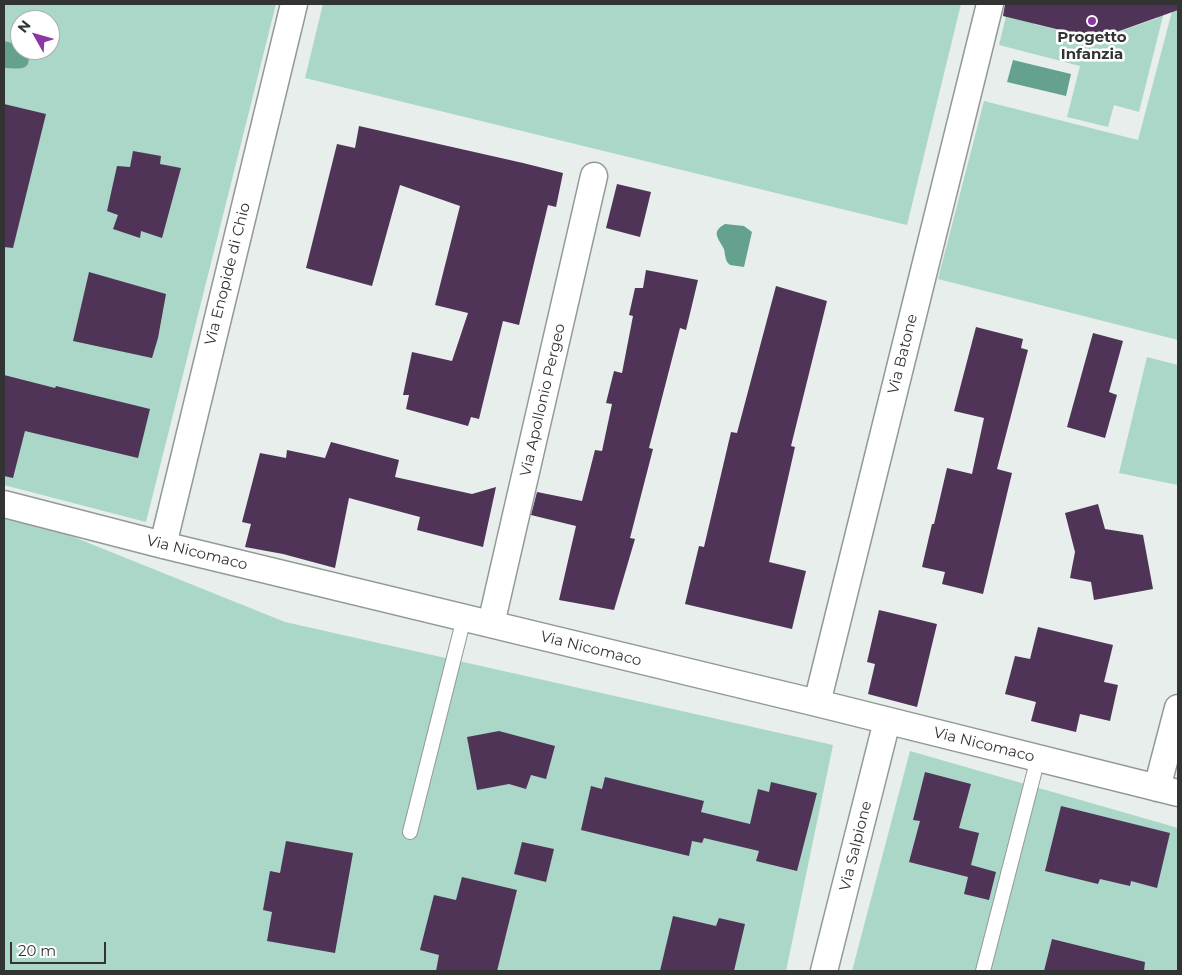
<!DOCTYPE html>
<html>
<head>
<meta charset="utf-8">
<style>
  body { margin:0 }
  #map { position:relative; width:1182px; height:975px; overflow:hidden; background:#e7eeeb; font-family:Montserrat,sans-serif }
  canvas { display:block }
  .frame { position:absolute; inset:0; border:5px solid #323433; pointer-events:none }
  .north { position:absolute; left:10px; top:10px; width:50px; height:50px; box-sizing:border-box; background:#fff; border:1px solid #adaead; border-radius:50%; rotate:308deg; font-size:14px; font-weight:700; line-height:20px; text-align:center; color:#323433 }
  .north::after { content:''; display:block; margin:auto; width:18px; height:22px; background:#8c37a4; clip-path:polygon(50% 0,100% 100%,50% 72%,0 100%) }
  .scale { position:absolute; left:10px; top:942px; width:96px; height:22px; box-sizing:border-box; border:2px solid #323433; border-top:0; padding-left:6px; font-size:15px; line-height:18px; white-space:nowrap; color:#323433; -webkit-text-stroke:4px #fff; paint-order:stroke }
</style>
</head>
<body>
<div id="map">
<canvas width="1182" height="975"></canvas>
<div class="frame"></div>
<div class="north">N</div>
<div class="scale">20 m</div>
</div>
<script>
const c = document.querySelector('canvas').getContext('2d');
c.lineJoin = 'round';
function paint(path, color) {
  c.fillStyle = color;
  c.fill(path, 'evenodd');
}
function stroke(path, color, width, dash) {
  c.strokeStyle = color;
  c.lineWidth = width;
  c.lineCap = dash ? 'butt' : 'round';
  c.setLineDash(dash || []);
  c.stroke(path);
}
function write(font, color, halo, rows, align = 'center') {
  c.font = font + ' Montserrat,sans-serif';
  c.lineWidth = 5;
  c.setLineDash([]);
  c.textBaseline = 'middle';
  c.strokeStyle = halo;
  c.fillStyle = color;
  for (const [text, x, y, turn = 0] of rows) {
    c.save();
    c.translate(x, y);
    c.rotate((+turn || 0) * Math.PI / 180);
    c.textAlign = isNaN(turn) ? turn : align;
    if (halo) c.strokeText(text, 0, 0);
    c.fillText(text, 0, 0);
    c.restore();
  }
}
const green = new Path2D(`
  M4,4H276L146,522L4,485ZM20,20H50V50H20Z
  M323,4H961L907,225L305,78Z
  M1009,4H1022L1038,8L1034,24L1097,39L1158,18L1153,4H1166L1139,112L1114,105L1108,127L1067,117L1080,66L999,45Z
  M1174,4H1178V340L938,279L984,101L1138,140Z
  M1147,357L1178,365V485L1119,473Z
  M4,509L285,622L833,745L786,971H4Z
  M910,751L1178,828V971H852Z`);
const water = new Path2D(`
  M4,41L20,45V50H27C34,73 18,68 4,68Z
  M1013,60L1071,74L1066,96L1007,82Z
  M725,224L744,226L752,232L744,267L730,265L727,262C725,258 725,253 724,249C719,239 710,232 725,224Z`);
const building = new Path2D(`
  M1005,4H1178V10L1097,39L1003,16Z
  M4,104L46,114L13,248L4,247Z
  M359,126L523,163L563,173L556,207L548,205L519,325L503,321L479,419L471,417L468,426L406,409L409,395H403L412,352L452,361L468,313L435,305L460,206L400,185L372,286L306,268L337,144L355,148Z
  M133,151L161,156L160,164L181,168L162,238L141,231L140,238L113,229L118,215L107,211L117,166L130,167Z
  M617,184L651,192L640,237L606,228Z
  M646,270L698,280L686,330L680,328L649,448L653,449L630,538L635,539L614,610L559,600L576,526L531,515L537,492L582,501L595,450L602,451L612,404L606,403L614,371L622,373L633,316L629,315L635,288H643Z
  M89,272L166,294L158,338L152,358L73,341Z
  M776,286L827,301L791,446L795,447L769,562L806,571L792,629L685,604L699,546L704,547L731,432L737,433Z
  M976,327L1023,339L1021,348L1028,350L997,469L1012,473L983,594L942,584L945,572L922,567L932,524H934L947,468L972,474L984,418L954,411Z
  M1093,333L1123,341L1109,392L1117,395L1105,438L1067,427Z
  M4,375L55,388L56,386L150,409L138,458L25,431L13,478L4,476Z
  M331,442L399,460L395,477L472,494L496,487L483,547L417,530L420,517L349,498L335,568L283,554L245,547L251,524L242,522L260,453L286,458L287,450L325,458Z
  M1098,504L1105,529L1143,535L1153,589L1094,600L1091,582L1070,578L1075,552L1065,513Z
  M879,610L937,624L917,707L868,694L875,664L867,662Z
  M1038,627L1113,645L1104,682L1118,685L1110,721L1080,714L1076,732L1031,721L1036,702L1005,694L1015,656L1030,659Z
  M499,731L555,746L546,779L531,775L526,789L509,784L477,790L467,737Z
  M925,772L971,784L959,828L979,833L971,865L996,872L989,900L964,894L968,877L909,862L920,821L913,820Z
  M605,777L704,801L701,812L750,824L758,789L769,792L771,782L817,793L797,871L756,861L759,851L704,838L702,843L692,841L689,856L581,830L591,786L602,789Z
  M1061,806L1170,833L1157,888L1131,881L1130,886L1100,879L1098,884L1045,871Z
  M286,841L353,853L335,953L267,941L272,912L263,910L270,871L280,873Z
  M522,842L554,849L546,882L514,874Z
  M462,877L517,890L497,971H436L439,955L420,950L434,895L456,900Z
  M673,916L716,926L719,918L745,924L734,971H660Z
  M1052,939L1145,962L1144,971H1044Z`);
const lane = new Path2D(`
  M410,832L464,618
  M983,971L1038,758`);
const street = new Path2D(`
  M4,504L163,545L817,703L1178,793
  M163,545L294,4
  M491,624L594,176
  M817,703L990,4
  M1157,788L1178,708
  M824,971L887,721`);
const markers = [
  [1092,21,5,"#8c37a4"]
];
const poiNames = [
  ["Progetto",1092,38],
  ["Infanzia",1092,55]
];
const streetNames = [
  ["Via Enopide di Chio",228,274,-76],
  ["Via Batone",903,354,-76],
  ["Via Apollonio Pergeo",543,400,-77],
  ["Via Nicomaco",197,553,14],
  ["Via Nicomaco",591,649,14],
  ["Via Nicomaco",984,745,14],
  ["Via Salpione",856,846,-76]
];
paint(green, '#aad7c8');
paint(water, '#65a18f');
paint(building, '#4f3458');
stroke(lane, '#939997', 16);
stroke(street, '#939997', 29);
stroke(lane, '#fff', 14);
stroke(street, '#fff', 26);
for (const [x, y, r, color] of markers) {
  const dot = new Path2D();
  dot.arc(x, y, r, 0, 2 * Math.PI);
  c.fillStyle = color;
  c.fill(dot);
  stroke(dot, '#fff', 2);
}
write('bold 15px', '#323433', '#fff', poiNames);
write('15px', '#323433', '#fff', streetNames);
</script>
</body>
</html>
